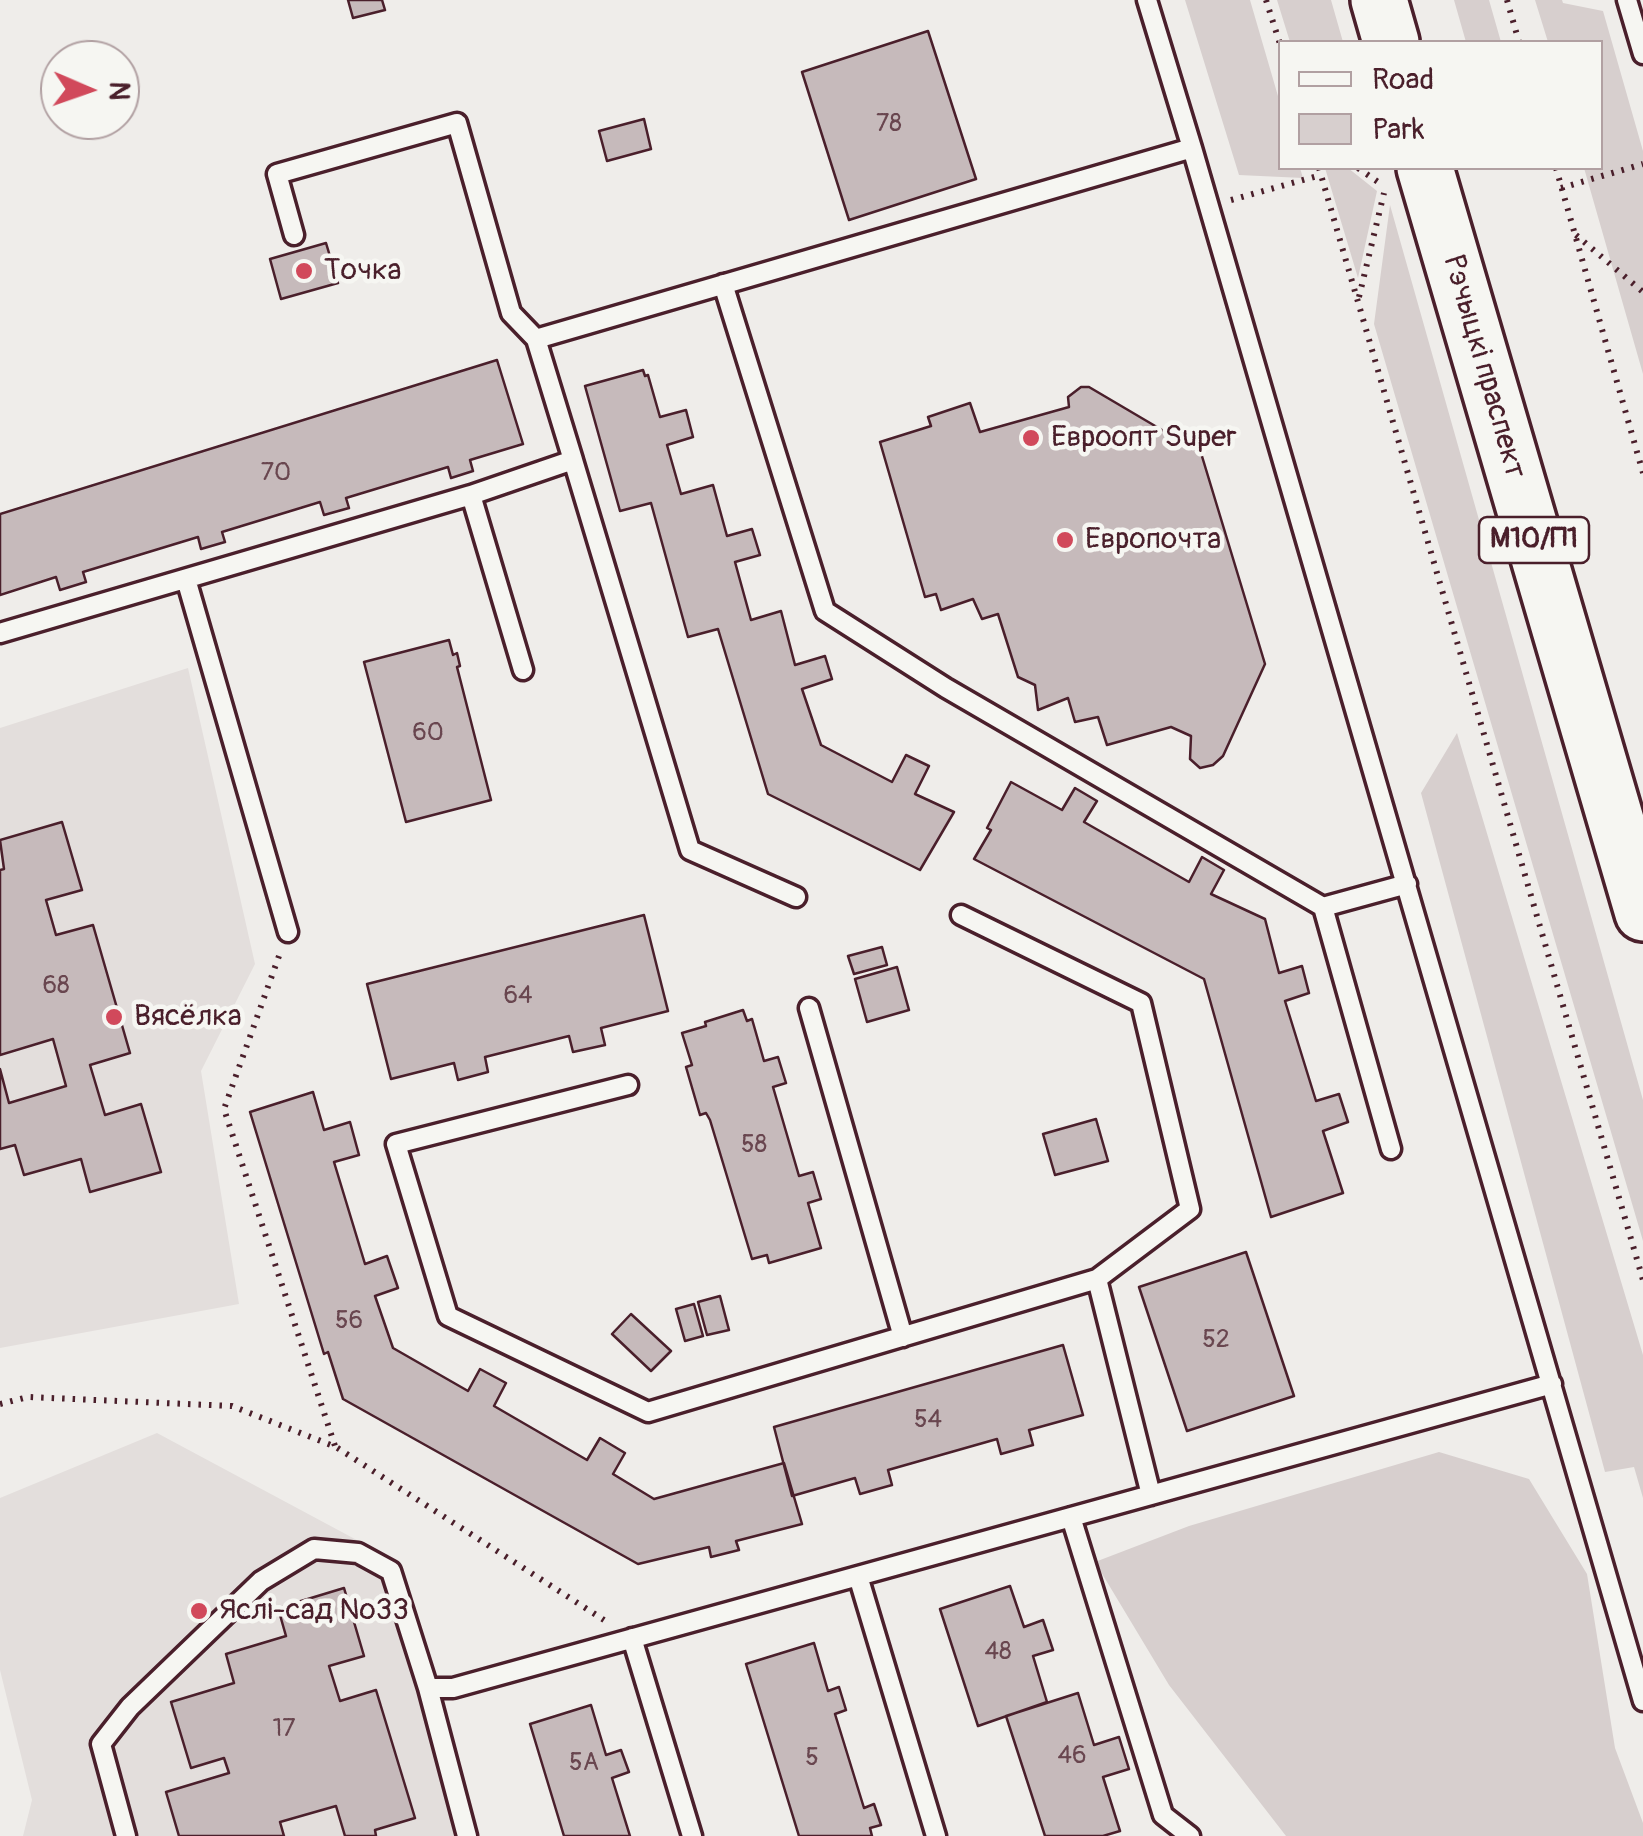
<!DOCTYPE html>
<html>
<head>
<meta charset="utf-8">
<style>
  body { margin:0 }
  #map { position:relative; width:1643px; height:1836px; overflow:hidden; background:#efedea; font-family:Pangolin,sans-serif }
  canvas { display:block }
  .legend { position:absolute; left:1278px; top:40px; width:325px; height:130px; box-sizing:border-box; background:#f6f6f2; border:2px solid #b1a0a2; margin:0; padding:12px 18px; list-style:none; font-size:30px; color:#4a1f2b }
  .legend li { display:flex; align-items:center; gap:20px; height:50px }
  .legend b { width:50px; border:2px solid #b1a0a2 }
  .north { position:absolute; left:40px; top:40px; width:100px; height:100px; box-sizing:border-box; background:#f6f6f2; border:2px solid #b1a0a2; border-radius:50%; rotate:92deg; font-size:28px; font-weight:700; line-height:40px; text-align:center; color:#4a1f2b }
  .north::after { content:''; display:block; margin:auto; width:35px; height:45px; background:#d1495b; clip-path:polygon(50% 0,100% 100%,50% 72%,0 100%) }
</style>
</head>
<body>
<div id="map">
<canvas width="1643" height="1836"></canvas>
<ul class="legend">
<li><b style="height:12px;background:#f6f6f2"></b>Road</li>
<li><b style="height:28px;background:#d7cfce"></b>Park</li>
</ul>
<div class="north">N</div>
</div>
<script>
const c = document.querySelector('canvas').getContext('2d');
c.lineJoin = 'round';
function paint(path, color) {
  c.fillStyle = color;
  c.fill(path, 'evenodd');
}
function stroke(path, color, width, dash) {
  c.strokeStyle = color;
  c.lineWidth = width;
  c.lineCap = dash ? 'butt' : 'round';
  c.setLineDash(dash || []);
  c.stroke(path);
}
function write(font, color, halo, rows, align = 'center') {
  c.font = font + ' Pangolin,sans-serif';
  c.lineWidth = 9;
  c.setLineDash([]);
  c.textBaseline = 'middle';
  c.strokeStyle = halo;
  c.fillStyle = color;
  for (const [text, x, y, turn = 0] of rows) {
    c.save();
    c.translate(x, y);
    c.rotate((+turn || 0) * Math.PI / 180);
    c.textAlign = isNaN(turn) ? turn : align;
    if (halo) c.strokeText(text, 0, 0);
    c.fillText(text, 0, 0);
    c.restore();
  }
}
const built = new Path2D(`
  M188,668L255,964L201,1071L239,1304L0,1348V728Z
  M157,1433L381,1553L463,1836H23L32,1800L0,1670V1498Z`);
const green = new Path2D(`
  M1185,0H1250L1280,103V168H1300L1303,178L1239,175Z
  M1277,0H1331L1343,42H1290Z
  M1454,0H1489L1501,42H1466Z
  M1535,0H1562L1563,3L1603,11L1643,151V374L1584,168H1600V42H1548Z
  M1325,168H1348L1377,191L1358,278Z
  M1390,205L1643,1100V1241L1374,324Z
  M1457,733L1643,1355V1498L1634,1467L1605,1472L1421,793Z
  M1439,1452L1529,1479L1587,1574L1615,1748L1643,1823V1836H1286L1169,1685L1095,1562L1189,1526Z`);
const building = new Path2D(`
  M348,0H382L385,10L353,18Z
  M928,31L976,179L849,220L802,72Z
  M644,119L651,149L607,161L599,131Z
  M326,243L338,283L281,299L270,259Z
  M497,360L523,444L470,460L473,471L451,478L448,467L346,498L349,508L324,515L320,502L222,532L225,542L201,549L198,537L83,572L86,582L60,590L56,577L0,595V514Z
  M643,370L645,376L648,375L660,417L686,410L693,437L667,445L681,494L713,485L727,536L752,529L760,555L735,562L751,620L781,611L795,665L825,656L832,679L802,689L821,745L892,782L906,755L929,766L915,794L954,812L920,870L768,794L718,629L688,637L651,503L620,511L585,386Z
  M1081,387H1089L1201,453L1265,664L1223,756L1213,765L1200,768L1190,759L1191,736L1171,727L1107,745L1098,717L1075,722L1068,698L1038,710L1035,685L1018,677L998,614L982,619L973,599L941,610L936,594L925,597L880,442L931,426L928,417L970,403L980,432L1069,407L1068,397Z
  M449,640L453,655L457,653L460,666L457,667L491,800L406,822L364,662Z
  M1011,782L1062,810L1075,788L1097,801L1084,822L1189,882L1202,857L1224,870L1211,894L1265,919L1279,973L1302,966L1309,993L1285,1001L1316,1101L1339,1094L1348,1122L1323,1131L1343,1193L1271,1217L1204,979L974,859L991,830L987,828Z
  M62,822L82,890L46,900L56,935L93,925L130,1053L90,1065L105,1115L141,1104L161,1172L90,1192L81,1159L24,1175L15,1145L0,1149V1069L9,1103L66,1086L53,1039L0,1055V870L4,869L0,840Z
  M644,915L668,1011L601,1028L605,1045L573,1052L569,1036L485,1057L488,1072L458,1080L454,1063L391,1079L367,984Z
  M882,947L887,965L854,974L848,956Z
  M897,967L909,1010L867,1022L855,979Z
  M743,1010L747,1021L752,1019L764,1061L778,1057L786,1083L773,1087L799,1176L813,1172L821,1199L808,1203L821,1248L769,1263L767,1255L752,1259L710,1120L706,1113L700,1115L686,1067L692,1065L682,1033L706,1026L705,1022Z
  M313,1092L324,1130L350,1122L359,1155L334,1162L365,1264L387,1256L398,1288L375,1296L393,1348L468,1391L480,1369L506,1383L494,1406L587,1460L600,1438L625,1453L613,1474L654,1499L784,1463L802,1524L736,1541L739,1550L711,1557L709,1547L638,1564L343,1399L328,1352L324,1354L250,1112Z
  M1096,1119L1108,1161L1055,1175L1043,1134Z
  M1246,1252L1294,1396L1187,1431L1139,1287Z
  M720,1296L729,1330L707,1335L698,1302Z
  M694,1304L703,1336L685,1341L676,1309Z
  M631,1314L671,1351L651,1371L612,1334Z
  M1063,1345L1083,1415L1029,1430L1033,1445L1001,1454L997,1439L888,1470L892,1485L860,1494L855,1478L792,1496L774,1427Z
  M1010,1586L1024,1627L1043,1620L1053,1650L1033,1656L1047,1702L978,1726L940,1609Z
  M344,1588L364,1656L329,1666L340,1701L376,1690L415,1818L375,1830L376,1836H345L336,1806L280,1822L284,1836H179L166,1792L229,1773L224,1758L191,1768L171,1702L234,1683L226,1654L286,1636L278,1608Z
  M814,1643L828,1691L839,1687L846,1710L835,1714L864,1808L874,1804L881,1825L870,1828L872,1836H799L746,1664Z
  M1078,1693L1094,1745L1119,1737L1129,1769L1103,1777L1120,1831L1103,1836H1045L1006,1716Z
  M591,1705L606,1755L621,1750L629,1772L612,1778L630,1836H564L530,1724Z`);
const path = new Path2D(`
  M1266,0L1280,44
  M1507,0L1519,42
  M1319,168L1643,1280
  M1358,168L1381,184
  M1556,168L1643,473
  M1561,188L1643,164
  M1231,200L1321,175
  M1576,235L1643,292
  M1359,297L1384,193
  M279,956L224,1109L335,1446
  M0,1404L28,1397L232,1406L336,1447L604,1620`);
const service = new Path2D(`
  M1627,0L1643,54
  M1192,148L1643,1701
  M294,235L277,174L457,123L511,313L536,339
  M723,284L825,611L946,688L1323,907L1407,884
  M573,460L690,850L796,897
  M471,495L523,670
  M186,579L288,932
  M0,633L471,495L573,460L536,339L1192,148L1147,0
  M1323,907L1391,1149
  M961,915L1141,1003L1190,1209L1097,1279L1151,1495
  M809,1008L903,1337
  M628,1085L396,1144L448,1316L648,1412L1097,1279
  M1071,1517L1163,1815L1190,1836
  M858,1576L936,1836
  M632,1638L692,1836
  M428,1688H453L1552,1384
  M126,1836L101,1744L130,1707L261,1581L314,1549L358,1553L391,1571L428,1688L467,1836`);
const primary = new Path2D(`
  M1379,0L1391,42
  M1425,168L1643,913`);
const markers = [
  [304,271,10,"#d1495b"],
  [1031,438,10,"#d1495b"],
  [1065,540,10,"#d1495b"],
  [114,1017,10,"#d1495b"],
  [199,1611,10,"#d1495b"]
];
const numberNames = [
  ["78",889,125],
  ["70",276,474],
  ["60",428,734],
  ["68",56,987],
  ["64",518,997],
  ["58",754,1146],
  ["56",349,1322],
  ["52",1216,1341],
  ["54",928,1421],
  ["48",998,1653],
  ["17",284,1730],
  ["46",1072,1757],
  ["5",812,1759],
  ["5А",584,1764]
];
const shields = [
  [1534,540,110]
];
const shieldNames = [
  ["М10/П1",1534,540]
];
const poiNames = [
  ["Точка",324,271],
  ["Евроопт Super",1051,438],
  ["Европочта",1085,540],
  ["Вясёлка",134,1017],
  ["Яслі-сад №33",219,1611]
];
const streetNames = [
  ["Рэчыцкі праспект",1483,367,74]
];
paint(built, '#e3dedc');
paint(green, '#d7cfce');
paint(building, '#c6babb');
stroke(building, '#4a1f2b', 2.5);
stroke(service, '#4a1f2b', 25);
stroke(primary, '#4a1f2b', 62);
stroke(path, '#4a1f2b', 6, [2.5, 8]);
stroke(service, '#f6f6f2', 18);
stroke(primary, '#f6f6f2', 55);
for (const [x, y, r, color] of markers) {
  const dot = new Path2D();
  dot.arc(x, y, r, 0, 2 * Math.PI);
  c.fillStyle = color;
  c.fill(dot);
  stroke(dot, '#f6f6f2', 4);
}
write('25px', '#69464f', null, numberNames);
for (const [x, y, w] of shields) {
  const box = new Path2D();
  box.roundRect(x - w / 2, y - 23, w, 46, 8);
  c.fillStyle = '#f6f6f2';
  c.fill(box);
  stroke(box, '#4a1f2b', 2.5);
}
write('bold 28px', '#4a1f2b', null, shieldNames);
write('30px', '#4a1f2b', '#f6f6f2', poiNames, 'left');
write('30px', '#4a1f2b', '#f6f6f2', streetNames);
</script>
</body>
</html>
